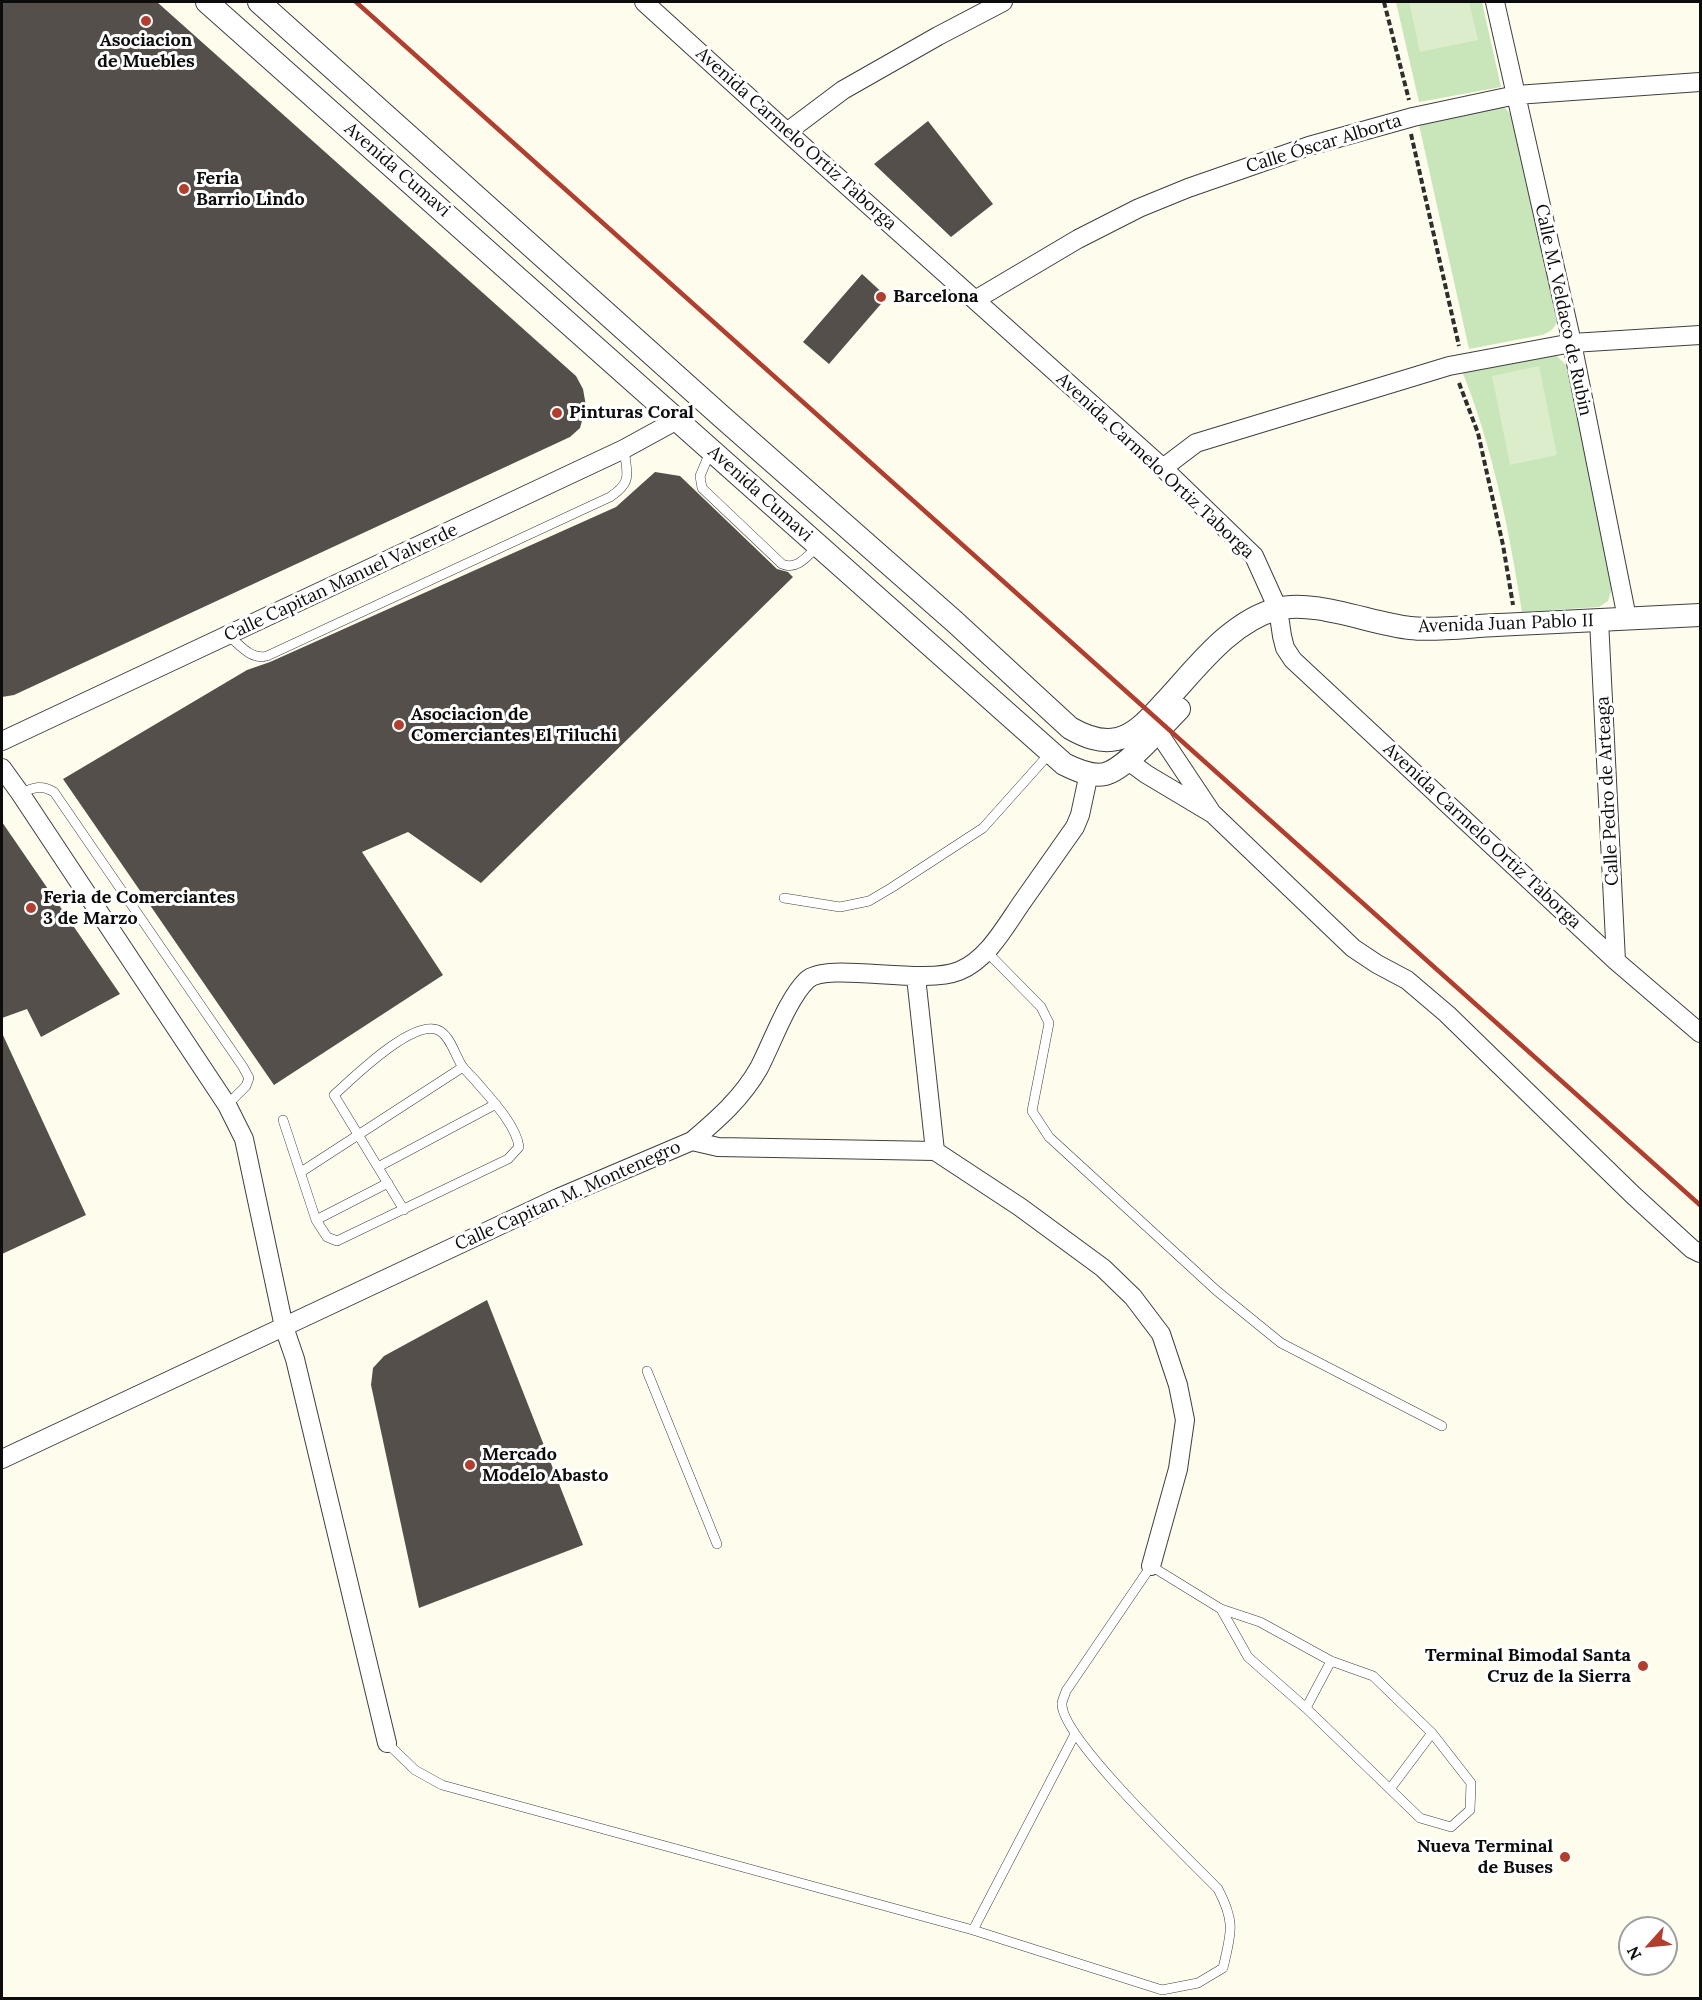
<!DOCTYPE html>
<html>
<head>
<meta charset="utf-8">
<style>
  body { margin:0 }
  #map { position:relative; width:1702px; height:2000px; overflow:hidden; background:#fefded; font-family:Lora,serif }
  canvas { display:block }
  .frame { position:absolute; inset:0; border:3px solid #0c0c0c; pointer-events:none }
  .north { position:absolute; left:1618px; top:1916px; width:60px; height:60px; box-sizing:border-box; background:#fff; border:2px solid #9e9e9e; border-radius:50%; rotate:243deg; font-size:16px; font-weight:700; line-height:24px; text-align:center; color:#0c0c0c }
  .north::after { content:''; display:block; margin:auto; width:21px; height:27px; background:#b03f30; clip-path:polygon(50% 0,100% 100%,50% 72%,0 100%) }
</style>
</head>
<body>
<div id="map">
<canvas width="1702" height="2000"></canvas>
<div class="frame"></div>
<div class="north">N</div>
</div>
<script>
const c = document.querySelector('canvas').getContext('2d');
c.lineJoin = 'round';
function paint(path, color) {
  c.fillStyle = color;
  c.fill(path, 'evenodd');
}
function stroke(path, color, width, dash) {
  c.strokeStyle = color;
  c.lineWidth = width;
  c.lineCap = dash ? 'butt' : 'round';
  c.setLineDash(dash || []);
  c.stroke(path);
}
function write(font, color, halo, rows, align = 'center') {
  c.font = font + ' Lora,serif';
  c.lineWidth = 6;
  c.setLineDash([]);
  c.textBaseline = 'middle';
  c.strokeStyle = halo;
  c.fillStyle = color;
  for (const [text, x, y, turn = 0] of rows) {
    c.save();
    c.translate(x, y);
    c.rotate((+turn || 0) * Math.PI / 180);
    c.textAlign = isNaN(turn) ? turn : align;
    if (halo) c.strokeText(text, 0, 0);
    c.fillText(text, 0, 0);
    c.restore();
  }
}
const green = new Path2D(`
  M1396,2H1482L1501,87L1419,102Z
  M1497,107H1504L1514,118L1558,319C1555,328 1551,332 1542,335L1469,349L1419,125Z
  M1556,355L1565,364L1568,372L1613,586L1608,601L1599,607L1522,612C1509,530 1493,448 1462,371Z`);
const pitch = new Path2D(`
  M1409,2H1469L1478,40L1420,52Z
  M1539,366L1557,455L1510,465L1492,376Z`);
const building = new Path2D(`
  M2,2H157L576,376L583,389L586,406L580,428L570,437L14,695L2,697Z
  M928,121L993,204L951,237L874,164Z
  M862,274L887,297L829,364L803,342Z
  M655,472L680,476L777,569L788,572L793,577L481,883L408,832L362,852L443,975L274,1085L63,779L247,670L270,662L616,507Z
  M2,822L120,994L41,1037L27,1009L2,1018Z
  M2,1033L86,1215L2,1254Z
  M487,1300L583,1545L419,1608L371,1385L373,1368L384,1356Z`);
const path = new Path2D(`
  M1384,2L1409,100
  M1411,134L1459,346
  M1459,383L1478,433L1503,545L1513,605`);
const service = new Path2D(`
  M711,450L700,476L702,488L782,564C797,571 808,555 818,546
  M229,636C241,646 251,660 267,656L610,497C633,482 627,474 624,449
  M20,793C33,788 41,784 54,792L243,1067L249,1078L246,1086L227,1105
  M784,898L840,907L869,901L891,888L983,828L1050,753
  M986,951L1041,1007L1049,1023L1032,1111L1049,1137L1217,1291L1281,1343L1442,1426
  M283,1120L316,1220L327,1237L337,1241L508,1159L519,1147C516,1124 489,1097 474,1079C470,1075 466,1071 462,1066C455,1055 451,1038 440,1031C415,1016 352,1079 334,1095L404,1210
  M378,1167L496,1104
  M301,1172L463,1067
  M316,1220L388,1183
  M647,1371L717,1544
  M1306,1708L1331,1661
  M387,1743L415,1770L442,1785L973,1930L1162,1990L1198,1983L1223,1968C1231,1933 1236,1923 1218,1889C1190,1860 1061,1738 1062,1704C1062,1700 1065,1695 1066,1691L1151,1566L1221,1609L1260,1622L1331,1661L1373,1676L1432,1733L1471,1783L1470,1810L1451,1827L1420,1818L1306,1708L1248,1657L1221,1609
  M1390,1789L1432,1733
  M973,1930L1075,1734`);
const minor = new Path2D(`
  M644,2L787,132L1163,468L1254,556L1278,609L1282,636L1285,648L1293,660L1616,961L1700,1033
  M1495,2L1572,343L1627,618
  M787,132L843,90L938,36L1003,2
  M975,300L1078,239L1139,208L1188,188L1309,146L1413,117L1516,95L1700,82
  M1163,468L1196,443L1449,366L1572,343L1700,335
  M1599,620L1616,961
  M1158,732L1210,810
  M2,741L624,449L677,420
  M1127,760L1146,774L1213,814L1353,948L1377,964L1407,980L1447,1014L1633,1195L1692,1249L1700,1253
  M2,768L20,793L227,1105L244,1139L284,1327L295,1359L387,1743
  M916,977L935,1151
  M692,1141C718,1119 742,1098 759,1068C772,1043 788,998 807,980C827,961 922,986 959,971C989,959 1007,923 1025,898C1042,874 1058,851 1075,827L1080,815L1089,773
  M2,1459L558,1198L692,1141L718,1147L935,1151L1020,1207L1103,1268L1133,1297L1161,1334L1178,1385L1185,1420L1178,1469L1151,1566`);
const tertiary = new Path2D(`
  M207,2L1064,764C1076,770 1091,777 1105,774C1126,769 1163,725 1179,709
  M259,2L721,416L955,622L1070,728C1084,736 1100,743 1117,739C1136,735 1151,717 1163,704C1196,669 1229,622 1277,609C1313,599 1372,624 1410,628C1435,631 1471,626 1497,625C1565,622 1633,618 1700,615`);
const rail = new Path2D(`
  M356,2L1700,1205`);
const markers = [
  [146,21,6,"#b03f30"],
  [184,189,6,"#b03f30"],
  [881,297,6,"#b03f30"],
  [557,413,6,"#b03f30"],
  [399,725,6,"#b03f30"],
  [31,908,6,"#b03f30"],
  [470,1465,6,"#b03f30"],
  [1643,1666,6,"#b03f30"],
  [1565,1857,6,"#b03f30"]
];
const poiNames = [
  ["Asociacion",146,41,"center"],
  ["de Muebles",146,62,"center"],
  ["Feria",196,179],
  ["Barrio Lindo",196,200],
  ["Barcelona",893,297],
  ["Pinturas Coral",569,413],
  ["Asociacion de",411,715],
  ["Comerciantes El Tiluchi",411,736],
  ["Feria de Comerciantes",43,898],
  ["3 de Marzo",43,919],
  ["Mercado",482,1455],
  ["Modelo Abasto",482,1476],
  ["Terminal Bimodal Santa",1631,1656,"right"],
  ["Cruz de la Sierra",1631,1677,"right"],
  ["Nueva Terminal",1553,1847,"right"],
  ["de Buses",1553,1868,"right"]
];
const streetNames = [
  ["Avenida Carmelo Ortiz Taborga",796,139,42],
  ["Calle Óscar Alborta",1324,144,-17],
  ["Avenida Cumavi",397,170,41],
  ["Calle M. Veldaco de Rubin",1563,310,78],
  ["Avenida Carmelo Ortiz Taborga",1155,466,43],
  ["Avenida Cumavi",760,494,42],
  ["Calle Capitan Manuel Valverde",341,583,-25],
  ["Avenida Juan Pablo II",1506,624,-2],
  ["Calle Pedro de Arteaga",1608,791,-93],
  ["Avenida Carmelo Ortiz Taborga",1482,836,43],
  ["Calle Capitan M. Montenegro",568,1196,-24]
];
paint(green, '#c9e5ba');
paint(pitch, '#dbedcb');
paint(building, '#544f4a');
stroke(service, '#3f3f3f', 10);
stroke(minor, '#3f3f3f', 20);
stroke(tertiary, '#3f3f3f', 24);
stroke(path, '#2e2e2e', 4, [6, 3]);
stroke(service, '#fff', 9);
stroke(minor, '#fff', 18);
stroke(tertiary, '#fff', 22);
stroke(rail, '#b03f30', 4.5);
for (const [x, y, r, color] of markers) {
  const dot = new Path2D();
  dot.arc(x, y, r, 0, 2 * Math.PI);
  c.fillStyle = color;
  c.fill(dot);
  stroke(dot, '#fff', 2);
}
write('bold 18px', '#0c0c0c', '#fff', poiNames, 'left');
write('18px', '#0c0c0c', '#fff', streetNames);
</script>
</body>
</html>
